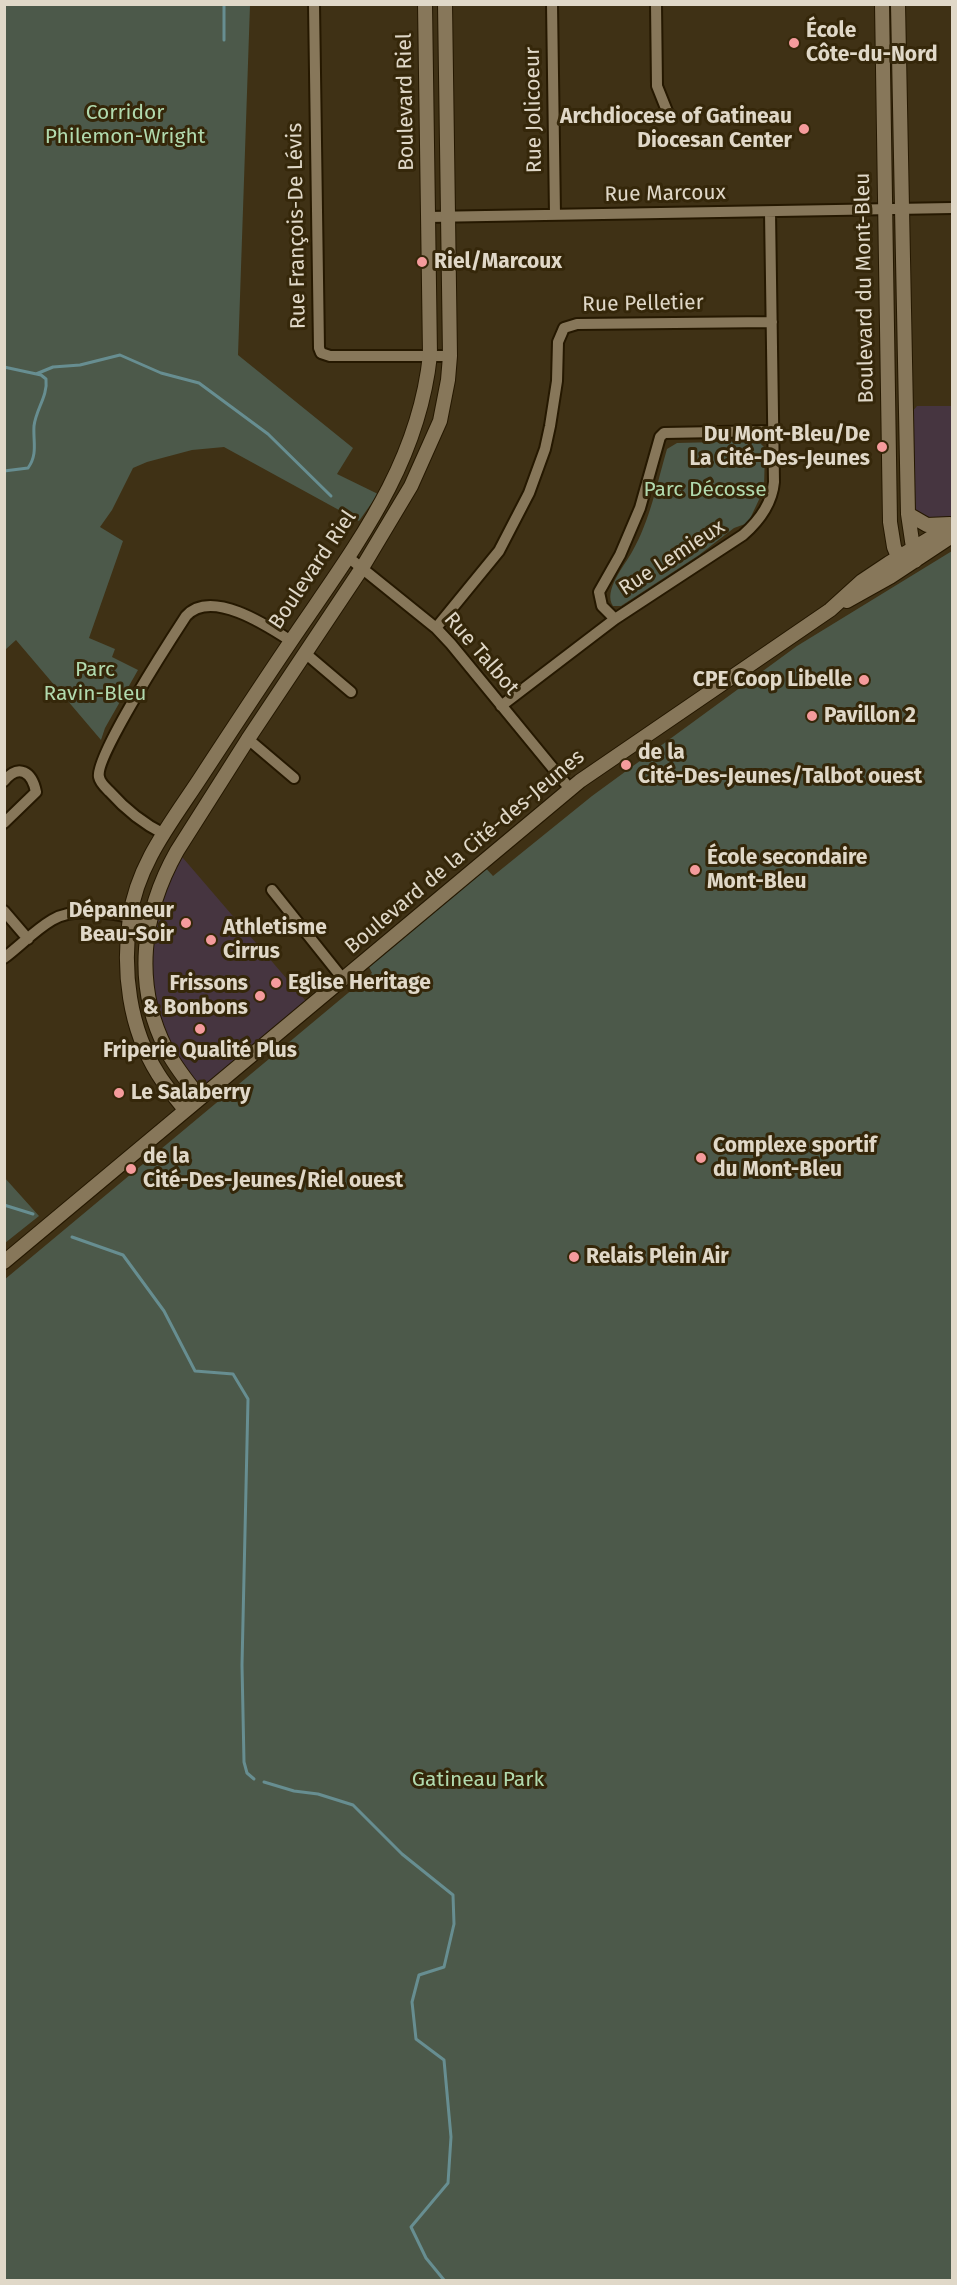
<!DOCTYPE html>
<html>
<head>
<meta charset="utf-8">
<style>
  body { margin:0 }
  #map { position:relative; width:957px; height:2285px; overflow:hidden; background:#3f3115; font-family:"Fira Sans",sans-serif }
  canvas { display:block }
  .frame { position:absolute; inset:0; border:6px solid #e0d8c8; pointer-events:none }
</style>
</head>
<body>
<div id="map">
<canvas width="957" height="2285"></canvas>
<div class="frame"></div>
</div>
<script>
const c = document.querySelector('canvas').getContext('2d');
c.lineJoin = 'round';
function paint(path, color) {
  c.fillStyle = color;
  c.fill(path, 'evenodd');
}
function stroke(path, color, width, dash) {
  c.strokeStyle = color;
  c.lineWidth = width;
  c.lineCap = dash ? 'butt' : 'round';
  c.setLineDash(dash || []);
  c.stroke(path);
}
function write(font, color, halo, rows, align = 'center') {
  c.font = font + ' "Fira Sans",sans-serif';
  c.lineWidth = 6;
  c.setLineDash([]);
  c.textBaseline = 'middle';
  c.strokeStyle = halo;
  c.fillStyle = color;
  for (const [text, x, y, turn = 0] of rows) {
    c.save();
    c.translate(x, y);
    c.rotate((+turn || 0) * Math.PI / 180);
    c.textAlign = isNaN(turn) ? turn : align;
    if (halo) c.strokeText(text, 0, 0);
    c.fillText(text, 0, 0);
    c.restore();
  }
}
const commercial = new Path2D(`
  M917,406H952V524L915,520L906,419Z
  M177,851L311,1007L200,1098L166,1049L145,958Z`);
const green = new Path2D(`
  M5,5H250L238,355L353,448L337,474L378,494L359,521L224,447L192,450L147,462L133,468L112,510L100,527L123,541L89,638L115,649L112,657L138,670L105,728L101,740L16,640L5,650Z
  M758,441L765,448L764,489L748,523L734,528L699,555L621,606H613C603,591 624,566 632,552C650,521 657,483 667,449L677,443Z
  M952,551V2280H5L4,1280L372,973L366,961L482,864L493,876L592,796L797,646Z
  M4,1177L39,1216L5,1243H4Z`);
const stream = new Path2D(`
  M224,40V4
  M4,367L41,375L46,379C48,396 36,409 34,426C33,442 38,454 28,468L4,471
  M36,374L53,367L80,365L120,355L161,373L199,383L268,434L331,496
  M4,1205L33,1214
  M72,1237L123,1255L164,1311L195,1371L233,1374L248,1399L242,1665L244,1762L247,1773L254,1779
  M264,1782L294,1791L318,1794L353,1805L402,1854L453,1895L454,1924L444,1967L419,1975L412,2002L416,2039L444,2060L451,2137L448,2183L411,2227L426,2258L444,2280`);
const street = new Path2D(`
  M314,4L319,348L321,353L330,356H450
  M552,4L555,215
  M656,4L657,86L667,111
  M428,217L952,208
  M348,557L436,628L451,644L570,789
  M615,619L602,606L599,592L620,555L640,508L660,437L664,433L773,431
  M436,628L499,551L529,493L545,449L550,426L557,381L558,342L564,328L577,324L772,322
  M305,653L351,692
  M501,706L615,619L743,535C759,521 772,503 774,482L770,212
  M248,739L294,778
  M4,781C19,763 32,772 36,792L4,823
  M164,834C142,823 126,810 110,792C106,788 100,783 99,777C94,758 171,639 186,616C211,588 268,626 291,641
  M272,890L343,979
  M4,911L28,939
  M4,958C20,946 35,930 52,920C75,906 124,913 148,923`);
const secondary = new Path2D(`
  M882,4L890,522L894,547L903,568
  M898,4L908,514L915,561
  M908,514L927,525L950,524
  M847,601L890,577L952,536
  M200,1098C188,1082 175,1067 166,1049C133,984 142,913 177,851L248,739L362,568L411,486L440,421L448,380L450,356L445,4
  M185,1110C176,1098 166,1087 158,1074C129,1028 122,970 130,917C137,864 173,820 201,777C235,725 269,673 304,622C362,537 419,460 430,355L425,4
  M4,1262L580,781L830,610L862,581L889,563L952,525`);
const markers = [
  [794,43,6,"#f59b9c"],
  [804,129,6,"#f59b9c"],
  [422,262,6,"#f59b9c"],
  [882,447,6,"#f59b9c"],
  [864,680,6,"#f59b9c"],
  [812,716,6,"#f59b9c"],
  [626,765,6,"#f59b9c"],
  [695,870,6,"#f59b9c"],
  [186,923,6,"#f59b9c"],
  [211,940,6,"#f59b9c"],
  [276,983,6,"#f59b9c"],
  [260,996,6,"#f59b9c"],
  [200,1029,6,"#f59b9c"],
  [119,1093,6,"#f59b9c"],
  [701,1158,6,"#f59b9c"],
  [131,1169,6,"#f59b9c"],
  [574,1257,6,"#f59b9c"]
];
const poiNames = [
  ["École",806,31],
  ["Côte-du-Nord",806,55],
  ["Archdiocese of Gatineau",792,117,"right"],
  ["Diocesan Center",792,141,"right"],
  ["Riel/Marcoux",434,262],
  ["Du Mont-Bleu/De",870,435,"right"],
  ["La Cité-Des-Jeunes",870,459,"right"],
  ["CPE Coop Libelle",852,680,"right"],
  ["Pavillon 2",824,716],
  ["de la",638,753],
  ["Cité-Des-Jeunes/Talbot ouest",638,777],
  ["École secondaire",707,858],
  ["Mont-Bleu",707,882],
  ["Dépanneur",174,911,"right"],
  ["Beau-Soir",174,935,"right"],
  ["Athletisme",223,928],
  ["Cirrus",223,952],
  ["Eglise Heritage",288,983],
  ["Frissons",248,984,"right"],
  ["& Bonbons",248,1008,"right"],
  ["Friperie Qualité Plus",200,1051,"center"],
  ["Le Salaberry",131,1093],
  ["Complexe sportif",713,1146],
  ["du Mont-Bleu",713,1170],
  ["de la",143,1157],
  ["Cité-Des-Jeunes/Riel ouest",143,1181],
  ["Relais Plein Air",586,1257]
];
const streetNames = [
  ["Boulevard Riel",406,102,-91],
  ["Rue Jolicoeur",534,110,-91],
  ["Rue Marcoux",665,194,-1],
  ["Rue François-De Lévis",297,226,-91],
  ["Boulevard du Mont-Bleu",865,288,-91],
  ["Rue Pelletier",643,304,-1],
  ["Rue Lemieux",672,558,-33],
  ["Boulevard Riel",313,570,-56],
  ["Rue Talbot",481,654,49],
  ["Boulevard de la Cité-des-Jeunes",465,852,-40]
];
const parkNames = [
  ["Corridor",125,113],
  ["Philemon-Wright",125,137],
  ["Parc Décosse",705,490],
  ["Parc",95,670],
  ["Ravin-Bleu",95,694],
  ["Gatineau Park",478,1780]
];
paint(commercial, '#463540');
paint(green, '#4c594a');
stroke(stream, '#678e91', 3);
stroke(street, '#251800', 14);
stroke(secondary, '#251800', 16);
stroke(street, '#87775a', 10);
stroke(secondary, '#87775a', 14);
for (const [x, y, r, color] of markers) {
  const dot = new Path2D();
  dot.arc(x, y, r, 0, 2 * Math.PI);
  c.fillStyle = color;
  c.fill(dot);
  stroke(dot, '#35270a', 2);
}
write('bold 21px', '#e0d8c8', '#35270a', poiNames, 'left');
write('21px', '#e0d8c8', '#35270a', streetNames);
write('21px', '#b1daae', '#35270a', parkNames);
</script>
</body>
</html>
